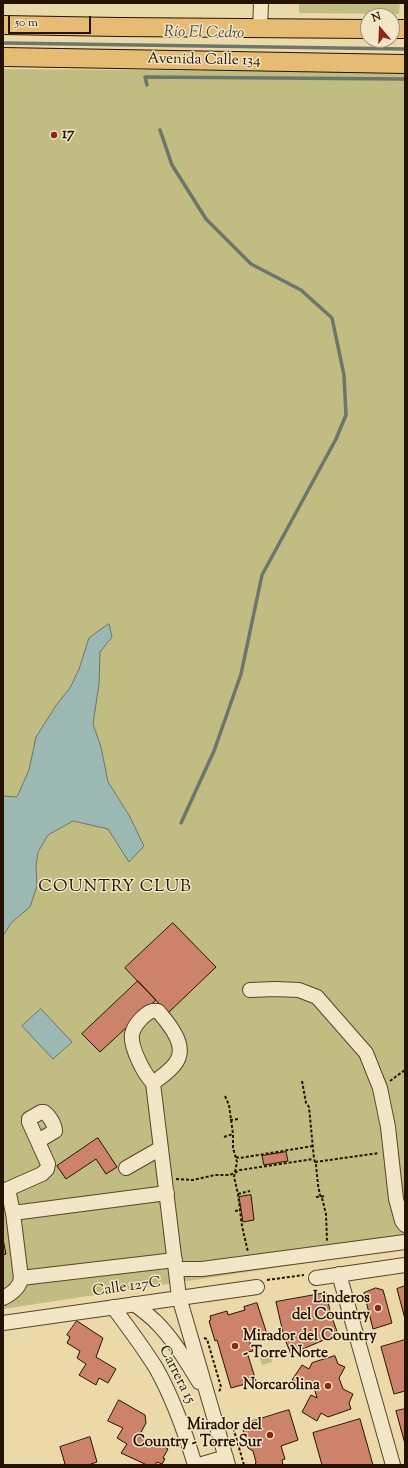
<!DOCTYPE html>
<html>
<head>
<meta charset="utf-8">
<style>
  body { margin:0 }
  #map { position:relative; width:408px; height:1468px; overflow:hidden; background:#ecd9a9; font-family:"Sorts Mill Goudy",serif }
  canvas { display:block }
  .frame { position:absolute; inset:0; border:4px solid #261200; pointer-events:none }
  .north { position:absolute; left:360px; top:8px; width:40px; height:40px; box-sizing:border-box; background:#f3e6c7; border:1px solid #a19177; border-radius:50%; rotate:341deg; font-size:11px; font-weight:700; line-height:16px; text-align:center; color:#261200 }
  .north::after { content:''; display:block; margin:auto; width:14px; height:18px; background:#8f2418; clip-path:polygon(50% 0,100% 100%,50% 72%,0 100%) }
  .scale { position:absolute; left:8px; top:16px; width:83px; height:18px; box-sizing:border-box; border:2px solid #261200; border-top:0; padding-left:5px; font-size:12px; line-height:14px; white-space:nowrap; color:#261200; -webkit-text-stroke:3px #f3e6c7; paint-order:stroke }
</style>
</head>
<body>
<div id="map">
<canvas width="408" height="1468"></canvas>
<div class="frame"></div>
<div class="north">N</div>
<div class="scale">50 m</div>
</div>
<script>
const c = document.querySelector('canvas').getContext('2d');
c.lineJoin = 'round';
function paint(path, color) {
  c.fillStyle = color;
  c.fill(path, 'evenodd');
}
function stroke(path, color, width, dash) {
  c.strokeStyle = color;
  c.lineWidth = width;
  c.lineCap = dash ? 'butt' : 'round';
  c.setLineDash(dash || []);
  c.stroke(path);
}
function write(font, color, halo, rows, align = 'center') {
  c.font = font + ' "Sorts Mill Goudy",serif';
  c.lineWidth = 3;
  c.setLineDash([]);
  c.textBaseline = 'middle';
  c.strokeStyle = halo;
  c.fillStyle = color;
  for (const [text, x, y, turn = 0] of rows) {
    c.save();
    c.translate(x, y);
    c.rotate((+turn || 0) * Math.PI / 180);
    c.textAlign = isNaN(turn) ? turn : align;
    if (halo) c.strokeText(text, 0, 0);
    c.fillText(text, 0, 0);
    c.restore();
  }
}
const green = new Path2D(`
  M299,3H400L399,14L299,13Z
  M3,69L405,72V1248L3,1309Z
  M268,1349L272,1362L262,1365L258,1352Z`);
const water = new Path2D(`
  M109,624L112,637L100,652L99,684L93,724L101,747L108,782L129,815L144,846L129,862L108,829L73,821L48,835L38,852L36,866L37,886L30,907L11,923L3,936V796L17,797L29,770L36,737L57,704L70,688L79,669L89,638Z
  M41,1009L72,1042L53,1059L22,1026Z`);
const stream = new Path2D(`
  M3,43L405,49
  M147,85L145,77L405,79
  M160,130L172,165L206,219L251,264L301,290L332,318L344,375L346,415L336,439L262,575L241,674L214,751L181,823`);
const building = new Path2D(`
  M173,923L216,967L168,1013L125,968Z
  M138,981L156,1000L100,1052L82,1034Z
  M98,1138L117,1167L106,1174L96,1159L66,1179L57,1166Z
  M286,1152L288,1161L264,1165L262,1156Z
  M251,1195L254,1220L243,1222L239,1197Z
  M3,1239L6,1254L3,1255Z
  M405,1286V1319L397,1289Z
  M376,1288L383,1290L392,1323L373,1329L364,1293Z
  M326,1293L331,1315L338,1334L291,1354L284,1337L276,1302Z
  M257,1303L267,1334L249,1340L253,1351L247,1352L256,1381L231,1388L217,1340L215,1341L209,1321L211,1320L210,1316L227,1311L228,1315L245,1310L244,1307Z
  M77,1321L103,1338L96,1357L116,1369L108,1383L99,1378L96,1385L79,1375L86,1364L77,1358L80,1351L67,1343L70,1337L67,1335Z
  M405,1340V1391L394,1394L381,1347Z
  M335,1356L338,1364L345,1367L339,1378L343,1389L353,1394L349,1403L351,1409L328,1417L321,1413L317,1421L302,1412L311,1395L317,1398L313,1384L310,1390L292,1380L302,1365L309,1369L312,1363Z
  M119,1400L145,1415L146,1423L139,1436L160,1447L161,1445L168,1449L163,1458L165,1459L162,1464L157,1462L155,1465H147L121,1453L127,1444L117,1438L123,1428L108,1421Z
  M405,1409V1444L396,1411Z
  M289,1410L298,1440L281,1446L285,1459L282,1460L283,1465H255L256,1462L253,1451L248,1448L243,1430L245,1429L244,1424Z
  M360,1419L373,1465H322L313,1433Z
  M90,1437L97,1462L88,1465H61L65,1464L60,1447Z`);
const path = new Path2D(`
  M302,1081L306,1103L309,1107L314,1159L316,1165L318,1185L320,1195L322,1198L326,1214L327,1241
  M390,1081L405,1070
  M225,1096L229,1105L233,1134V1148L237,1162L234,1177L238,1194L242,1226L248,1252
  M230,1120L239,1119
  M224,1137L233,1134
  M236,1157L240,1158L313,1146
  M315,1162L379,1153
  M176,1179L193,1180L215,1175H230L240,1170L313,1159
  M238,1194L250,1191
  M316,1197L326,1196
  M235,1211L240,1210
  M267,1280L304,1275
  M204,1338L207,1339L221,1387L219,1392
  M230,1425L233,1427L244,1465`);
const minor = new Path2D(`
  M260,29L261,3
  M250,990L275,989L299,990L317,997L366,1053L380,1088L388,1127L396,1199L402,1221L405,1225
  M152,1011H158C168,1023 187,1044 177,1061C172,1070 161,1077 153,1083C144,1074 130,1047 132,1034C134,1025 144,1014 152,1011Z
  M153,1083L179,1297L228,1465
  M126,1168L161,1148
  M3,1190L8,1189L42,1174L47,1169L48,1164L29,1122V1119L41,1112H44C49,1115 55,1125 55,1131L38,1141
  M13,1213L167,1193
  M176,1269H202L405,1242
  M339,1274L393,1465
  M21,1278L175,1260
  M316,1278L405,1265
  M3,1298C11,1294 20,1288 21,1278L13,1213L8,1189
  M134,1304C142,1310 149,1315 156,1322C174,1340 186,1361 199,1382
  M113,1307C128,1327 143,1347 156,1368C173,1398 185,1432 195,1465
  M3,1323L257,1287
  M199,1465L226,1457`);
const major = new Path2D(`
  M3,25L119,27L368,29
  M392,29H405
  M3,57L405,64`);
const markers = [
  [54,135,4,"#8f2418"],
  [378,1308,4,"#8f2418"],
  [235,1346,4,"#8f2418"],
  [328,1386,4,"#8f2418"],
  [270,1435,4,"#8f2418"]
];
const streetNames = [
  ["Avenida Calle 134",204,61,1],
  ["Calle 127C",127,1288,-8],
  ["Carrera 15",176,1375,63]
];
const poiNames = [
  ["17",62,135,"left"],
  ["Linderos",370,1299],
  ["del Country",370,1316],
  ["Mirador del Country",243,1337,"left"],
  ["- Torre Norte",243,1354,"left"],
  ["Norcarolina",320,1386],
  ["Mirador del",262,1426],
  ["Country - Torre Sur",262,1443]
];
const waterNames = [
  ["Río El Cedro",204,34,1]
];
const quarterNames = [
  ["COUNTRY CLUB",115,888]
];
paint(green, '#c0bc82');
paint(water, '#9cb8b2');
stroke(water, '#6d766b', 1);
stroke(stream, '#6d766b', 3.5);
paint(building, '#cd836b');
stroke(building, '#261200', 1);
stroke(minor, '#58442a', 16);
stroke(major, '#261200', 20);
stroke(path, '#261200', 2, [3, 2]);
stroke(minor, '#f3e6c7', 14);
stroke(major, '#e6bc74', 18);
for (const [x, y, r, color] of markers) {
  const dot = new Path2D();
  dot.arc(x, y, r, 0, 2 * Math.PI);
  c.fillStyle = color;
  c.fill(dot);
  stroke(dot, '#f3e6c7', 1.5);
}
write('15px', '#261200', '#f3e6c7', streetNames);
write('bold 15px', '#261200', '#f3e6c7', poiNames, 'right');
write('italic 16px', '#4f4c3e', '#f3e6c7', waterNames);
c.letterSpacing = '1px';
write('17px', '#261200', '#f3e6c7', quarterNames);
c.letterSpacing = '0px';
</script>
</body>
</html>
